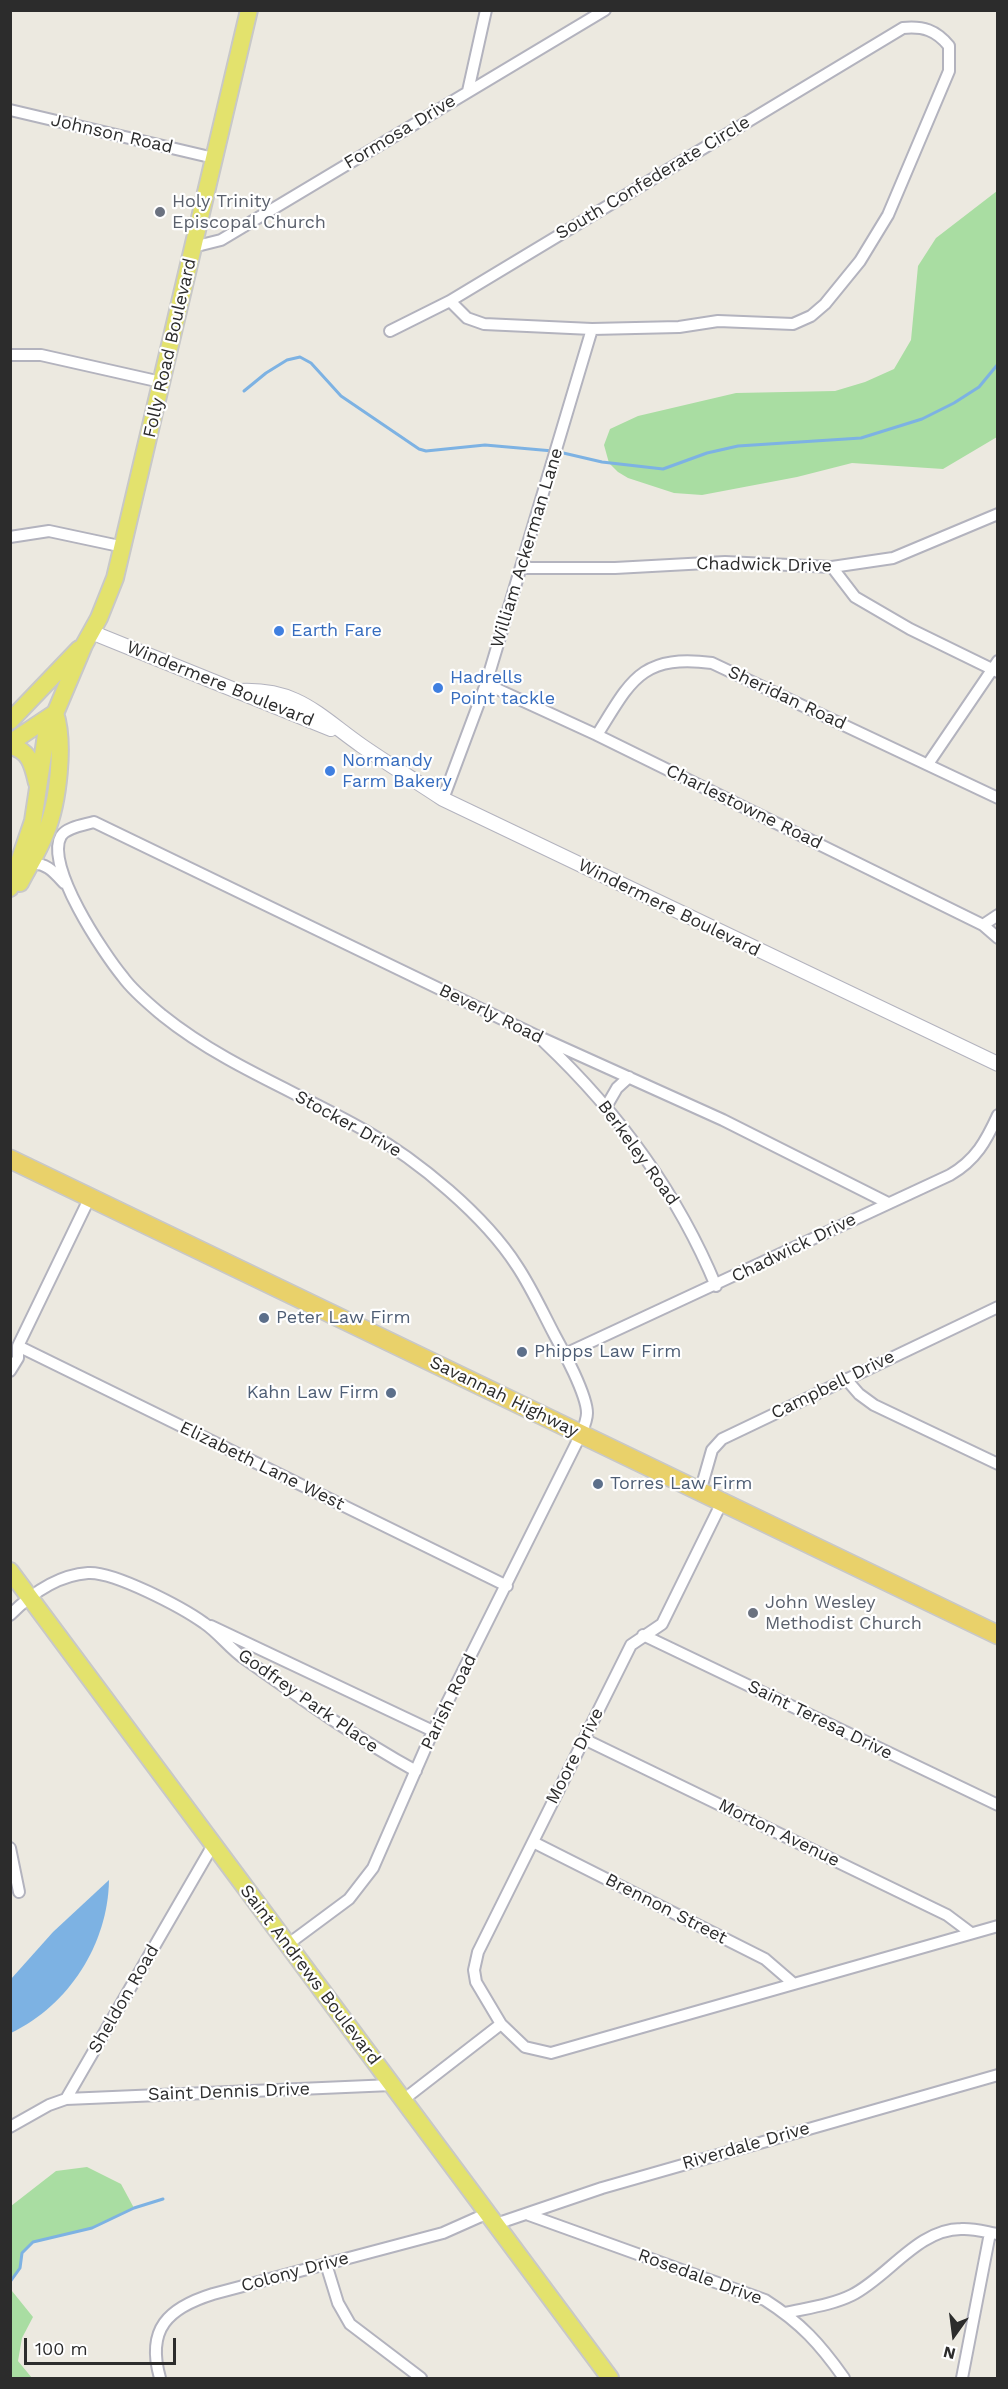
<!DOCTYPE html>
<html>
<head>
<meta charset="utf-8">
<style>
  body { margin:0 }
  #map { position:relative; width:1008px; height:2389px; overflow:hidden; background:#ece9e0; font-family:"Work Sans",sans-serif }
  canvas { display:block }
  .frame { position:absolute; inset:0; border:12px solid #2c2c2c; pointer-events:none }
  .north { position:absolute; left:924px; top:2305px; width:60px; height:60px; -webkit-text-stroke:4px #fff; paint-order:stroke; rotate:194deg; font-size:16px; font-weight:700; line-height:24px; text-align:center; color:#2c2c2c }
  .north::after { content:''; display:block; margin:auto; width:21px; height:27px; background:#2c2c2c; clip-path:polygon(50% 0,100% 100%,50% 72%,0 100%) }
  .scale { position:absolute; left:24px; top:2338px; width:152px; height:27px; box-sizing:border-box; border:3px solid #2c2c2c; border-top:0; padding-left:8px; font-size:18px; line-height:21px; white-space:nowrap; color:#2c2c2c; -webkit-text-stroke:4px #fff; paint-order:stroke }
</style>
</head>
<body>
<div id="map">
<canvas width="1008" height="2389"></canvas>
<div class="frame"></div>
<div class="north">N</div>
<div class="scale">100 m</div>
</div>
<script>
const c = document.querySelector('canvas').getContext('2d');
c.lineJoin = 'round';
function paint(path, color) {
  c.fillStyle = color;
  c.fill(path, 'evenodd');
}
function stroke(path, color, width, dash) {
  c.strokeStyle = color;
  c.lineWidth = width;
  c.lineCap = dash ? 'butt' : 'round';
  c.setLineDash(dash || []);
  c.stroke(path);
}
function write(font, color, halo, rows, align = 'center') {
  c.font = font + ' "Work Sans",sans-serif';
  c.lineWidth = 4.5;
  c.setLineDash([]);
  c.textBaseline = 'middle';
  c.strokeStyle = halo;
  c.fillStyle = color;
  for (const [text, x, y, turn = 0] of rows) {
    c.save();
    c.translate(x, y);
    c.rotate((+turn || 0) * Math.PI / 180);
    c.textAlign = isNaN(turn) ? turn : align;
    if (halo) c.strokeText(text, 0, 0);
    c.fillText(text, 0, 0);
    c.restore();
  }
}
const green = new Path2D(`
  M997,191V437L943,469L852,463L797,477L702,495L674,493L628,478L618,472L609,463L604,445L610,429L638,416L736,393L835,391L865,382L894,369L911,340L918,266L936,238Z
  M87,2167L121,2184L134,2208L92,2228L33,2242L22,2253L20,2268L11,2282V2206L56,2171Z
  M10,2283L12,2291L33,2317L22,2338L18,2361L32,2378H11Z`);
const water = new Path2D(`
  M109,1880C108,1944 69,2005 11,2033V1979L53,1932Z`);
const stream = new Path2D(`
  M244,391L266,373L287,360L300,357L311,363L341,396L419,449L426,451L485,445L553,451
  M559,452L602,462L663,469L707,453L738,446L861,438L922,419L954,403L979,387L998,364
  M10,2282L20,2268L22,2253L33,2242L92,2228L134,2208L163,2199`);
const minor = new Path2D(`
  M468,91L486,10
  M10,110L214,158
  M193,247L221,240L605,10
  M390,331L450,301L903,28C923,26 936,30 949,46V71L888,215L860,261L825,304L811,316L793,324L718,321L679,327L592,329L484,324L467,318L450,301
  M10,355H41L161,382
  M10,537L49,531L124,547
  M832,567L855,597L910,629L998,672
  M521,568H615L725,562L832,567L893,558L998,514
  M486,684L597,735L983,925L998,938
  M597,735C631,681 640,654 712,663L998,798
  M928,764L998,661
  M443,799L486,684L592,329
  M30,864C46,862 54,872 64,883
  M983,925L998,915
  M544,1042C618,1112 677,1192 716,1286
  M606,1107L617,1088L629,1077
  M18,1346L507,1586
  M565,1354L950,1175C976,1160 986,1141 998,1115
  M10,1371L18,1358V1346L90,1197
  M846,1379L859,1394L874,1405L998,1464
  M700,1492L712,1450L722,1439L998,1307
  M722,1502L662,1624L631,1645L478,1952L474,1970L476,1982L501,2024L525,2047L551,2053L998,1926
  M10,1615C31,1594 58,1575 88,1573C114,1571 183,1608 204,1623C219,1633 230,1649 245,1659C300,1698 356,1738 416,1771
  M211,1626L433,1731
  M643,1635L998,1805
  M584,1739L947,1915L971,1933
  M533,1842L765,1959L794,1984
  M10,1848L19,1892
  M287,1945L349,1899L373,1868L433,1731L581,1434C584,1427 587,1420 587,1413C587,1395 563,1350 554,1334C542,1311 531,1287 517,1266C485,1216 418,1160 366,1131C298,1092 224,1065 162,1015C149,1004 133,991 123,977C104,954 44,865 61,836C67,827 84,825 94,822L537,1036L723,1120L888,1203
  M66,2099L392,2085
  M403,2100L501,2024
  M10,2127L49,2105L66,2099L213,1845
  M529,2215L765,2300C801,2323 820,2344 844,2378
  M496,2224L602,2188L998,2075
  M326,2264L338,2303L350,2324L421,2378
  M785,2313C807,2308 832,2305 852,2295C888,2277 918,2229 961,2229C973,2228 986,2232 998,2234
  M160,2378C146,2329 168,2308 213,2294L443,2233L488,2213
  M962,2378L990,2233`);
const tertiary = new Path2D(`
  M91,632L331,729
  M239,691C297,688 318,715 362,746C388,764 416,781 443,799L998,1064`);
const primary = new Path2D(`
  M10,721L79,649
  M10,743L55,713
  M10,746C30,750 33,766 37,783
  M20,883C29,866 39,850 46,832C58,803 65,743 55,713
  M10,888L33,821L46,735L84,645L99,618L115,578L249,10
  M10,1571L610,2378`);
const trunk = new Path2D(`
  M10,1159L998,1635`);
const markers = [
  [160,212,6,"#6b7280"],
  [279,631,6,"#3f7fe0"],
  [438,688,6,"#3f7fe0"],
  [330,771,6,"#3f7fe0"],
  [264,1318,6,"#5c6f8a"],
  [522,1352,6,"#5c6f8a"],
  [391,1393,6,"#5c6f8a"],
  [598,1484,6,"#5c6f8a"],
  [753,1613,6,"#6b7280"]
];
const streetNames = [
  ["Formosa Drive",400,132,-31],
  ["Johnson Road",112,134,13],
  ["South Confederate Circle",653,178,-31],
  ["Folly Road Boulevard",170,348,-77],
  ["William Ackerman Lane",527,548,-73],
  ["Chadwick Drive",764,565,1],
  ["Windermere Boulevard",220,684,22],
  ["Sheridan Road",787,698,25],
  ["Charlestowne Road",744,807,26],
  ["Windermere Boulevard",669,908,26],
  ["Beverly Road",491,1014,26],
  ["Stocker Drive",348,1124,29],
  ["Berkeley Road",638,1153,54],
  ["Chadwick Drive",794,1248,-26],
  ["Campbell Drive",833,1385,-26],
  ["Savannah Highway",504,1397,26],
  ["Elizabeth Lane West",262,1466,26],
  ["Godfrey Park Place",308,1701,35],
  ["Parish Road",449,1702,-64],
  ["Saint Teresa Drive",820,1720,26],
  ["Moore Drive",575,1756,-63],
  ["Morton Avenue",779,1833,26],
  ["Brennon Street",666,1909,27],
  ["Saint Andrews Boulevard",310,1975,53],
  ["Sheldon Road",124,1999,-60],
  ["Saint Dennis Drive",229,2092,-2],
  ["Riverdale Drive",746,2146,-16],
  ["Colony Drive",295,2272,-15],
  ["Rosedale Drive",700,2277,20]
];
const worshipNames = [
  ["Holy Trinity",172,202],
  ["Episcopal Church",172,223],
  ["John Wesley",765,1603],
  ["Methodist Church",765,1624]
];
const shopNames = [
  ["Earth Fare",291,631],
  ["Hadrells",450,678],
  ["Point tackle",450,699],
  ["Normandy",342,761],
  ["Farm Bakery",342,782]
];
const serviceNames = [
  ["Peter Law Firm",276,1318],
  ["Phipps Law Firm",534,1352],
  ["Kahn Law Firm",379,1393,"right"],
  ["Torres Law Firm",610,1484]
];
paint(green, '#a9dda2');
paint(water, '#7db2e3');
stroke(stream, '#7db2e3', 3);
stroke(minor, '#b3b3be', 14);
stroke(tertiary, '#b3b3be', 16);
stroke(primary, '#c8c8c8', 20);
stroke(trunk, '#c8c8c8', 21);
stroke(minor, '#fff', 10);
stroke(tertiary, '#fff', 14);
stroke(primary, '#e3e26d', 16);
stroke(trunk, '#e9d16a', 18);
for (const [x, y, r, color] of markers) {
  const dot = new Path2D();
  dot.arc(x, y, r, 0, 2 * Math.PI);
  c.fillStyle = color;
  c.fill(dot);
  stroke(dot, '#fff', 2);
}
write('18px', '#2c2c2c', '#fff', streetNames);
write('18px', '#5b616d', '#fff', worshipNames, 'left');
write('18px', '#366cbe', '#fff', shopNames, 'left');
write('18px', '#4e5e75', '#fff', serviceNames, 'left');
</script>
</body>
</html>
